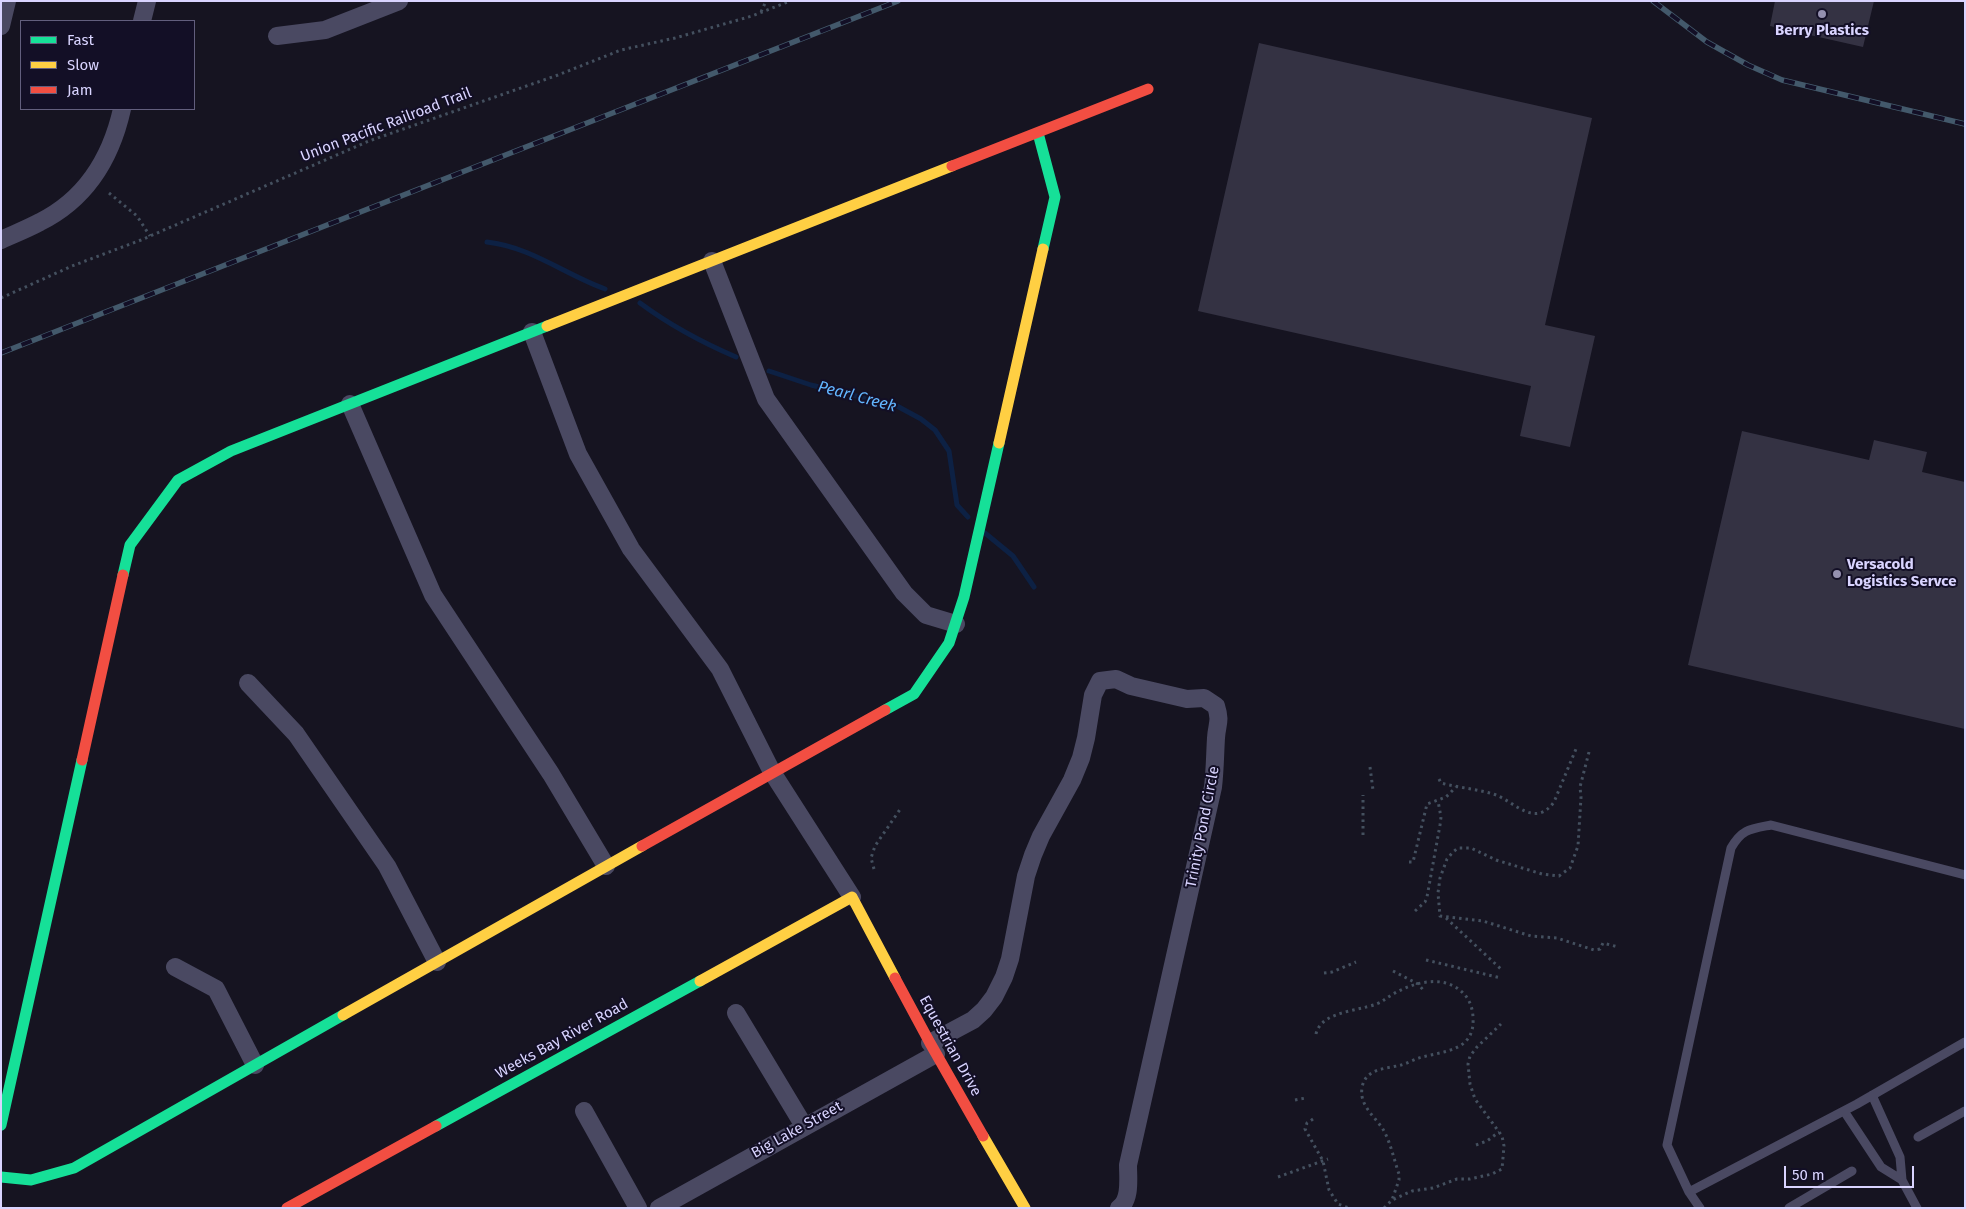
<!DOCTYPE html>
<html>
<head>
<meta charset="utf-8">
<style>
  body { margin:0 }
  #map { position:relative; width:1966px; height:1209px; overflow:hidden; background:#161421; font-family:"Fira Sans",sans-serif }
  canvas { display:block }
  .frame { position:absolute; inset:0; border:2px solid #d9d4ff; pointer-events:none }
  .legend { position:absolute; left:20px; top:20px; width:175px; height:90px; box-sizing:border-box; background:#130f26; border:1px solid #625e7d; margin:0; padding:6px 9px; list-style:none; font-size:15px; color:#d9d4ff }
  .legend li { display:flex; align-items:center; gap:10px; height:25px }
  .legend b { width:25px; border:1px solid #625e7d }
  .scale { position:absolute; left:1784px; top:1166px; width:130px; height:22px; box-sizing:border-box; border:2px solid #d9d4ff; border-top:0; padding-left:6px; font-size:15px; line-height:18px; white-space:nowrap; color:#d9d4ff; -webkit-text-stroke:4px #130f26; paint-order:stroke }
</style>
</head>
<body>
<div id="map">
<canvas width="1966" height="1209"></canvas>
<div class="frame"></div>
<ul class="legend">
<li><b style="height:6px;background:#16e098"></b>Fast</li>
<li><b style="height:6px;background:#ffcf43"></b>Slow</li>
<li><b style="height:6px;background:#f24e42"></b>Jam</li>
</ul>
<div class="scale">50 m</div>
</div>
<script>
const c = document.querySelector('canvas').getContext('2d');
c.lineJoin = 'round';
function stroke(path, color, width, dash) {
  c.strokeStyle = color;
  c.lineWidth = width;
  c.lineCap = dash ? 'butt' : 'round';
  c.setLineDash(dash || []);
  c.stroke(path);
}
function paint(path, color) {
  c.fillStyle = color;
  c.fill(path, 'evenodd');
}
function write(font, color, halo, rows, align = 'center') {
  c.font = font + ' "Fira Sans",sans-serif';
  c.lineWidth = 4;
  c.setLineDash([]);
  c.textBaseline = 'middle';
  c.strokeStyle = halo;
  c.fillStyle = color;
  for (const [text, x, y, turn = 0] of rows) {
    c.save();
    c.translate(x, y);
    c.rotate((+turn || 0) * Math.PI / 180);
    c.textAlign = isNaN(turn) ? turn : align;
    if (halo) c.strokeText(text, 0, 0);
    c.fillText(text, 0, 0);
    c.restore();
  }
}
const stream = new Path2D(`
  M487,242C531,247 564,274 605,289
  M640,303C671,326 701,342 736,357
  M769,371L811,385L897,406L921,419L935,430L949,451L957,505L968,517
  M985,533L1013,556L1034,587`);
const building = new Path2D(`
  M1775,1H1874L1863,47L1770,26Z
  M1259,43L1592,118L1545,325L1595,336L1570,447L1520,436L1531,386L1198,311Z
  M1742,431L1869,460L1874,440L1927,452L1922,472L1965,482V729L1688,665Z`);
const path = new Path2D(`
  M761,12L766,1
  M109,193L137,216L150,236
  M1,298L72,266L141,240L369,141L558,75L621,50L675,38L752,16L790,1
  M1589,752L1580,787L1581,797L1578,846L1570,868L1559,876L1542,874L1496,860L1471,848H1458L1453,852L1447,859L1440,878L1438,893L1440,916L1483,921L1531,936L1557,938L1594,950L1600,949L1603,943L1618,947
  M1370,767L1373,790
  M1439,779L1441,783C1459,788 1479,789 1496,795C1516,803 1535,828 1554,802L1576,749
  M1363,835V795
  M1409,862H1413L1427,804L1446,797L1456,787
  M874,869L871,858L875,846L901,808
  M1415,911L1425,902L1427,897L1440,825L1441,817L1438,801
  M1446,918L1503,971
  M1426,960L1501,978
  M1393,971L1418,984L1425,992
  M1324,973L1332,972L1356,962
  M1316,1034C1322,1008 1368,1012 1384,1000C1406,984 1443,971 1464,994C1470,1000 1473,1010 1473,1018C1475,1050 1446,1051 1422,1057C1415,1059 1408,1063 1401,1065C1386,1069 1365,1068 1362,1088C1359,1106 1376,1117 1384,1131C1391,1144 1394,1160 1399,1174V1180L1392,1200
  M1295,1100L1306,1098
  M1313,1119L1307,1123L1305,1129L1323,1161L1329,1190L1338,1204L1349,1208
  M1476,1145L1487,1141L1499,1132
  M1278,1177L1328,1159
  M1384,1208L1392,1200L1412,1191L1433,1188L1457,1179H1470L1492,1174L1502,1169L1504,1146L1502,1136L1475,1099L1470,1084L1468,1064L1470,1056L1477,1047L1501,1024`);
const lane = new Path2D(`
  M1965,875L1771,825C1750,829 1742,829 1731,848L1667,1145L1689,1192L1857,1104L1965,1042
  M1872,1095L1900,1157L1902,1180L1917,1208
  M1844,1111L1881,1167L1902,1180
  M1918,1137L1965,1111
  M1689,1192L1700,1208
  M1789,1208L1852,1171`);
const street = new Path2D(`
  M142,21L147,1
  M1,26L7,1
  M277,36L325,30L399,1
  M1,240C14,234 27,229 40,222C86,199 111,158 122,109
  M712,261L766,399L904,593L926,615L956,624
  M532,332L578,454L631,549L720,669L772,772L852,897
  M350,404L433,595L551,774L606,866
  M248,683L296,734L387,866L437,962
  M175,967L216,989L255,1065
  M736,1013L804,1126
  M930,1043L973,1020L984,1010L994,997L1004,977L1010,959L1026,876L1033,855L1041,836L1072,780L1081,758L1086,738L1093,695L1100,681L1116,679L1131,686L1187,699L1204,698L1216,706C1221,722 1217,723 1216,738C1215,754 1215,770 1213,787L1128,1165C1128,1178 1131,1200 1119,1208
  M584,1111L638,1208
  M659,1208L936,1054`);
const fast = new Path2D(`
  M1038,133L1055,197L1043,249
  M123,575L130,545L178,480L231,451L547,326
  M885,710L914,694L949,643L964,597L999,443
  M1,1125L82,760
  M436,1126L700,981
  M1,1177L31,1180L74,1168L343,1015`);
const slow = new Path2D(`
  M547,326L952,166
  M999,443L1043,249
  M700,981L852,897L895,978
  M343,1015L642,846
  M983,1136L1025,1208`);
const jam = new Path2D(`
  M952,166L1148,89
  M82,760L123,575
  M642,846L885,710
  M895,978L930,1043L983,1136
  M287,1208L436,1126`);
const rail = new Path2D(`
  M1653,1L1707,42L1748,65L1782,80L1965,124
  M1,353L898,1`);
const markers = [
  [1822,14,5,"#9591b1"],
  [1837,574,5,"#9591b1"]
];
const poiNames = [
  ["Berry Plastics",1822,31],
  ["Versacold",1847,565,"left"],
  ["Logistics Servce",1847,582,"left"]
];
const streetNames = [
  ["Union Pacific Railroad Trail",386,125,-21],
  ["Trinity Pond Circle",1203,827,-79],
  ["Weeks Bay River Road",562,1039,-29],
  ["Equestrian Drive",950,1046,61],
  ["Big Lake Street",797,1130,-29]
];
const waterNames = [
  ["Pearl Creek",857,397,15]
];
stroke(stream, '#0d2144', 5);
paint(building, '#343243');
stroke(path, '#44505f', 3, [2.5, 4]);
stroke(lane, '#4a4962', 9);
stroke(street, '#4a4962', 18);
stroke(fast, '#16e098', 11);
stroke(slow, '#ffcf43', 11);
stroke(jam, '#f24e42', 11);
stroke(rail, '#43596b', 5.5);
stroke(rail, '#130f26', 4, [11]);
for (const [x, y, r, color] of markers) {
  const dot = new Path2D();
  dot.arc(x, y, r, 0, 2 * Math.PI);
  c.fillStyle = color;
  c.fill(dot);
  stroke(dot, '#130f26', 2);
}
write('bold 15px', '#d9d4ff', '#130f26', poiNames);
write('15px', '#d9d4ff', '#130f26', streetNames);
write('italic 16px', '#62b6ff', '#130f26', waterNames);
</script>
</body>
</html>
